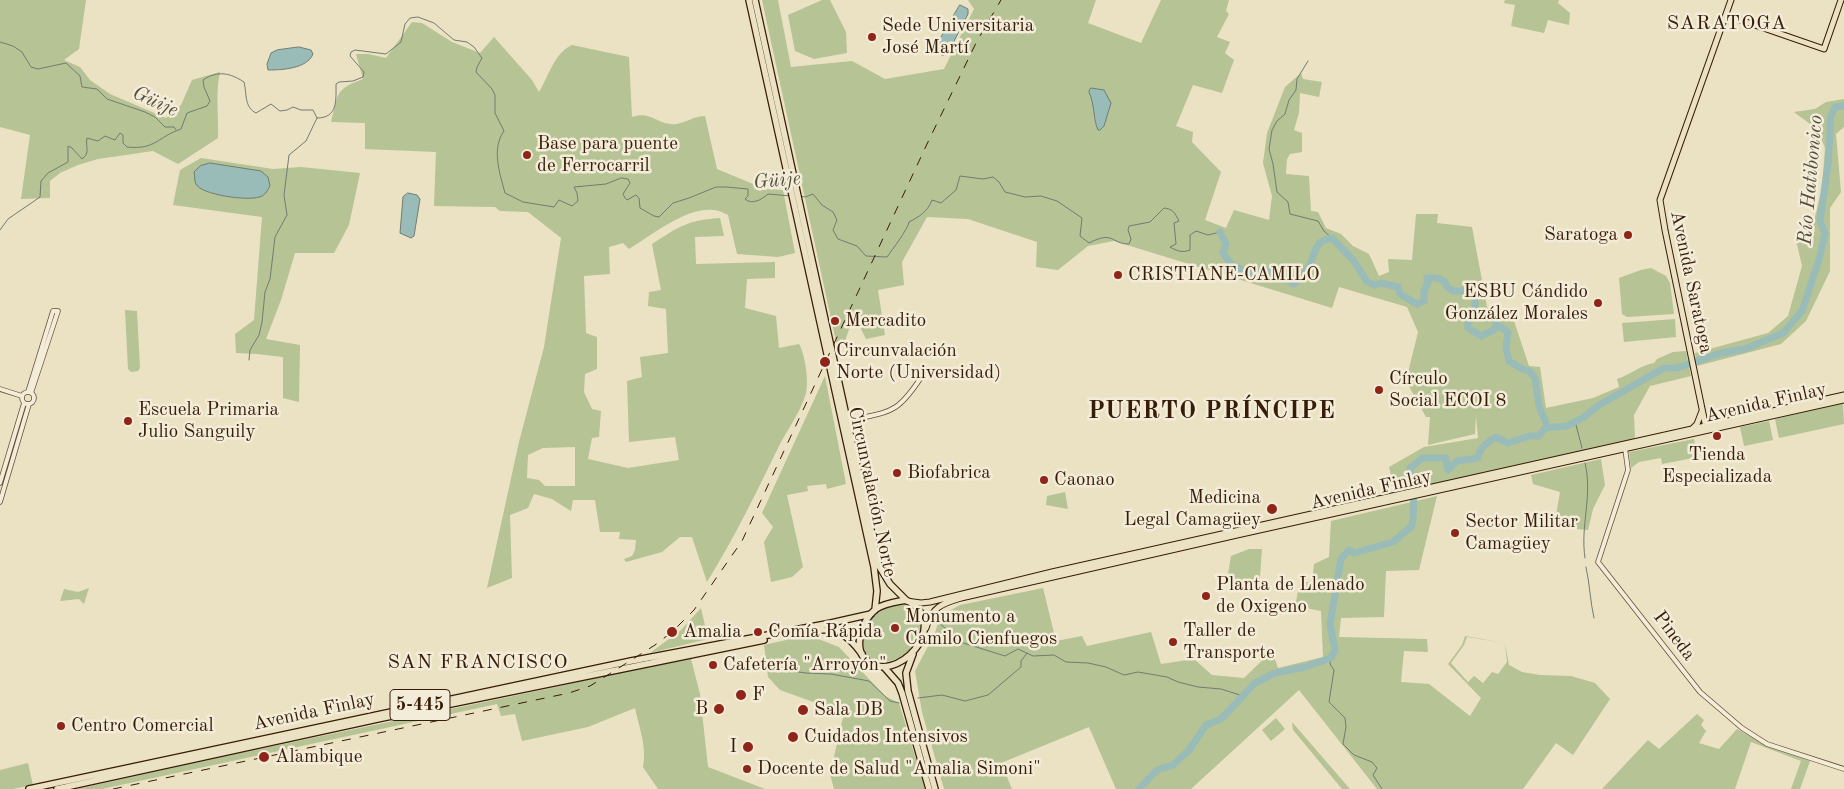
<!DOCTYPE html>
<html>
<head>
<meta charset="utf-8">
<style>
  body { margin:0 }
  canvas { display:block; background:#ebe1c3 }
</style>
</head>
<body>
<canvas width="1844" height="789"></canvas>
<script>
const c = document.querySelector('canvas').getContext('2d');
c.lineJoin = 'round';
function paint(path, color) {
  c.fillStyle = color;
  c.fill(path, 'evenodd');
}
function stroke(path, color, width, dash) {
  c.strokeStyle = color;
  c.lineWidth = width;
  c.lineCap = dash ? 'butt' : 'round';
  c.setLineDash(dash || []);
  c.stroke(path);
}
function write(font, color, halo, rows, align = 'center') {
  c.font = font + ' "Old Standard TT",serif';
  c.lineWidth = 5;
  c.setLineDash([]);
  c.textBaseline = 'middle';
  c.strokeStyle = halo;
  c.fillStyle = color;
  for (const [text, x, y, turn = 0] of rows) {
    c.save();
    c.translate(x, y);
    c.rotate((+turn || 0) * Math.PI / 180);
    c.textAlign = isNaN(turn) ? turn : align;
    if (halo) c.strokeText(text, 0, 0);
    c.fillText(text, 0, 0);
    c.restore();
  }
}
const green = new Path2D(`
  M0,0H86L79,49L64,60L80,67L90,80L110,94L166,118L181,105L192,80L220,72C215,94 219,116 218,138L178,164L153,151L98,159L78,165L60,173L50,181V198L21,199L30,135L0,127Z
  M762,0H778L791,67L852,61L885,79L944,69L974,9L968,0H1096L1088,23L1141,43L1161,0H1229L1226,11L1229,14L1217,37L1230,42L1225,53L1234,60L1222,93L1193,85L1176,126L1193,132L1192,142L1221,172L1205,220L1226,228L1234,210L1269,220L1272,196L1263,163L1267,133L1285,87L1301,73L1303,79L1322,82L1319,97L1300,93L1299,113L1294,130L1302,133V152L1290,154L1287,159L1286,174L1309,176L1311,211L1318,212L1326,228L1341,234L1353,246L1369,254L1379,276L1389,272L1388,259L1412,260L1416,214H1438L1437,223L1472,227L1487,307L1495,315L1513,318L1529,366L1540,367L1546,408L1593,398L1619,387L1617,379C1632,374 1639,366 1654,363L1657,359L1673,352L1686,351L1691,376L1650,386L1634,415L1635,439L1634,438L1631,441L1395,492L1389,467L1424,447L1478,438L1476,416L1475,434L1428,445L1430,417H1426L1406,381L1418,332L1407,307L1339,287L1332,308L1114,241L1088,246L1058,270L1036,267L1037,242L968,219L927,217L902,262L904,285L878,290L885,335L866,339L854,315L845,341L837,346Z
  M822,0H830L846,32L847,53L814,59L795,51L788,15Z
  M1505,0H1559L1558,3L1570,13L1569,25L1548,20L1544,33L1511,26L1515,5L1504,3Z
  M412,22L422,23L452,42L480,53L494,37L532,80L539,92C549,76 554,53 572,45L629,57L632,117C649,111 655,122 670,124C681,126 693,116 705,116L717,169L765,189L783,190L795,253L778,257L737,254L728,215C724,213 718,210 713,210C686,207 652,235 629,249L623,243L609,247L610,274L584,276L586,333L597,337V369L585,374L584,392L592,409L601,411L599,437L592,438L588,459L628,468L679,460L675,437L629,442L627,381L642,377L640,357L668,353L666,309L648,306L649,292L661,290L652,244C679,227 687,220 720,218L724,236L695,237L696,264L775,262V278L747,279L745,308L776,316L779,348L799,344C805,354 809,382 806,393C801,411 789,427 780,444C757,491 735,537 707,582L692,537H680L662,552L626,562L624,559L632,556L635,550L636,540L619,539L620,532H600L595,500H573L571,511L552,499L534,494L528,508L510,515L512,578L487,588L519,442L544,347L561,238L528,212L500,211L495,207L434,206L436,152L365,149V123L331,122C339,93 334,90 363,79L356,54H368L386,58ZM575,447V486H545L539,480L527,478L528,455L543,448Z
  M1844,99V127L1836,134L1841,192L1830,208V271L1806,321L1781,344L1697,366L1695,353L1768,333L1788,316L1802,266L1795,236L1815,232L1813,225L1822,188L1825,148L1818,130L1794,112L1815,109L1826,102Z
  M201,158L273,169L301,167L360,173L349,225L334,253H295L281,300L266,339L300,345L299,402L283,398V357L257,354L236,353L235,334L254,320L262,217L173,205L180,170Z
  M1651,268L1666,276L1670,283L1674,314L1627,317L1622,314L1619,278L1641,270Z
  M125,310L137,311L140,368L138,371L131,372L128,369Z
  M1675,319L1676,337L1624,342L1622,323Z
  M825,376L846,484L827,489L826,484L807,486L808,491L787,495L803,567L792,577L771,582L764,542L773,527L762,513Z
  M1843,403L1844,424L1779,438L1775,419Z
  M1769,421L1773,440L1744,446L1740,427Z
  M1694,439L1698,457L1662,464L1661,458L1639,462L1631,468L1629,452Z
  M1601,459L1605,485L1593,509L1588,530L1554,527L1560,492L1533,484L1531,475Z
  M1065,492L1068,509L1046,505L1047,496Z
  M1437,496L1419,570L1386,571L1384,617L1341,618L1339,637L1427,639L1428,652L1404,651L1401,682L1429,684L1470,716L1481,698L1448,664L1462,645L1465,636L1505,643L1509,665L1522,672L1540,675L1571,676L1595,683L1610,699L1573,755L1556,743L1523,789H1377L1299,690L1191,789H1116L1089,727L1001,763L1012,789H944L922,712L915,671L935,633L940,616L960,605L1043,588L1056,641L1082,636L1087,646L1151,632L1161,664L1194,659L1212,675L1244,678L1272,651L1278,668L1323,657L1321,611L1295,606L1300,582H1312L1314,564L1329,557L1331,521ZM1467,637L1505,643L1507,662L1498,674L1492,672L1483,683L1474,676L1468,682L1451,663L1464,645Z
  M1249,549H1262L1259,591H1255L1228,574L1231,556Z
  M89,588L84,604L79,599L60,601L64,589L78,592Z
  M905,600C967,643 842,701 866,627C872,606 887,605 905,600Z
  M701,608L708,639L650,653L680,631Z
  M808,635L839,647L885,696L899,703L925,789H834L830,774L844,713L780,690L768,677L764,645Z
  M690,655L700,694L708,767L765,789H658L643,767C647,747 639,727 635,708L588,727L522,741L515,714L501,716L497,704L102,789H77L226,756L556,687Z
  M1697,714L1704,720L1701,725L1706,731L1699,743L1719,749L1737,729L1765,745L1810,761L1800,789H1791L1801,761L1751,742L1735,789H1602L1648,740L1659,749Z
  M1276,718L1285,729L1271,741L1262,730Z
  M1292,722L1350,789H1342L1293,730Z
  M28,763L33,785L13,789H0V770Z`);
const water = new Path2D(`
  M960,5L968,9V14L950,49L943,56L936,51L937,44Z
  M299,47L311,50L313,54C307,69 281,70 268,70L267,64L271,53L277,50Z
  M1091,88L1104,90L1111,103L1104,126L1100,130H1098C1093,119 1095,105 1089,92Z
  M210,163L261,171L268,177L270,186C267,191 265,196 259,197C248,201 201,195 196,184C194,181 195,175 194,172L200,166Z
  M408,193L417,195L420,199L414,236L411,238L400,233L403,197Z`);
const stream = new Path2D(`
  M0,42L13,46L22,52L31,67L38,69L66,63L80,76L82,87L97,89L107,99L145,112L155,117L165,127H174L176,130
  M1308,61L1297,79L1296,90L1289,100L1285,114L1277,121L1272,130L1269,149L1273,164L1277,192L1288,202L1290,214L1318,221L1324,231L1332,238
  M800,196L805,197L813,194L822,205L833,212L837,220L833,230L838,239L857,246L866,256L887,257C892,250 908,229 909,222C919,217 928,211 932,200L941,203L956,190L960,176L983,179L993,177L999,182L1005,192L1025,197L1041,196L1057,201L1082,218L1080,236L1089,243C1114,230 1111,244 1129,244L1131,239L1128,230L1129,226L1150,222L1164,208C1173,209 1175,213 1179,221L1174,223L1176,244L1170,247C1177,251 1182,253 1190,250V235L1196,231L1208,235L1220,232
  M0,230L8,219L40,197L41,181L48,173L68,162V146L72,148L82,159C91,152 85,147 87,138L98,141L105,136L115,140L120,133L123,135V143L127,147C156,150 157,137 181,129L187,113L207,106L210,101L204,87L203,80C218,70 230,73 244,82C247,94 244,107 256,113L271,104L280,111L287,110L293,107L301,110H313L317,118C338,118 336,100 336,84L339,82L353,81L363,77L364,72L350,56L351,52L355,50L386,54L401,42L405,24L410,18L418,17L434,23L454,40L467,42L474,47L482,58L477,67L476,72L492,89L495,95V113L504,131C491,149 500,174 505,193L523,202L554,207L559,200L572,206L578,201L577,193L574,187L606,184L621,178L628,179L630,183L623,194L625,198L627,200L636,195L639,198L640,208L654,216L659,217L673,203L689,198L716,187H726L748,189V196L745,199C752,205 761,200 768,194L791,196
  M249,360L250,350L259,335L262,322L265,292L270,279L275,237L287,215L284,195L289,155L306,141L317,118
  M1575,421L1582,448
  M1585,558C1580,525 1593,496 1585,463
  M1586,567C1590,585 1590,601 1594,618
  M940,624L949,631L957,641L1005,656L1018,649L1033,656L1054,655L1066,662L1088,663L1106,667L1124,675L1138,672L1167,677L1178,682L1198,687L1221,689L1243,696
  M1331,658L1330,664L1334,670L1329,702L1345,718L1346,727L1343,744L1354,755L1372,762L1377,768L1373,775L1382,789
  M784,670L806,673L831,674L869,681L890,701L899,703
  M918,698L942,695L965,701L988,695L1021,667V661L1027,653`);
const river = new Path2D(`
  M1220,232L1226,244L1223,253L1230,263L1247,273L1272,271L1294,284C1300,279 1306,272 1310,265C1316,251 1314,241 1332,238L1354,261L1367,282L1375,285L1381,283L1398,287L1400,294L1417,304L1424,301V291L1428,283L1427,278C1435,277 1439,278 1445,282L1447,287L1453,291H1471L1475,296V308L1468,323V328L1481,336L1494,330L1496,324L1508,332L1506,348L1509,361L1522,369L1529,371L1535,378L1539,406L1548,428
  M1139,789L1157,770L1173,765L1189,750L1206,725L1221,719L1255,683L1275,673L1305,667L1331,658L1335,650L1330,624L1341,559L1349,550L1354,553L1393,542L1412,526C1415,506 1414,488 1410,468L1423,458H1446L1448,470L1457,461L1478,458C1479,448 1487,442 1496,437L1508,443L1529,436H1539L1545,428L1567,426L1584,417L1599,405L1664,368H1677L1721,353L1745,349L1783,333L1802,311L1820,256L1825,233L1820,221L1828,164L1830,135V119L1835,107L1844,106`);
const minor = new Path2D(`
  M0,389L22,396
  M22 398a6 6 0 1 1 12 0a6 6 0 1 1-12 0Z
  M28,392L53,311H58L31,393
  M847,421C890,411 896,416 922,376
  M1625,448L1628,470L1598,562L1700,692L1742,728L1767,744L1844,769
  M0,483L24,403
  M0,502L29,404`);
const major = new Path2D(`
  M1726,15L1824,49L1841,0
  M1706,428L1665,230L1660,200L1731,0
  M1692,429L1697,424L1702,411
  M906,601L921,603L930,602L1052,572L1844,395
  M926,628C932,607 941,604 961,598L1237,535L1844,400`);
const highway = new Path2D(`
  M749,0L874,567L877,591L875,610
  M755,0L879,566L890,584L906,600
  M906,600C955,625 894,687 866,660C852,647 863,619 876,609C885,603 896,602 906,600Z
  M805,632C834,626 844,630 862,654
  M913,654L906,673L908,691L935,789
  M884,667L898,683L902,693L929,789
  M29,789L631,661L831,623L871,614
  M57,789L382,718L764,640`);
const rail = new Path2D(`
  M113,789L569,693L590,686L603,678L655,645L672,632L694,610L742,541L927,144L977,41L1001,0`);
const markers = [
  [872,37,5,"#8f2418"],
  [527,155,5,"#8f2418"],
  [1628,235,5,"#8f2418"],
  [1118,275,5,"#8f2418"],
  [1598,303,5,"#8f2418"],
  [835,321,5,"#8f2418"],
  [825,362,6,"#8f2418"],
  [1379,390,5,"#8f2418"],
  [128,421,5,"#8f2418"],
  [1717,436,5,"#8f2418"],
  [897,473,5,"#8f2418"],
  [1044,480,5,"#8f2418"],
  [1272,509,6,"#8f2418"],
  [1455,533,5,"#8f2418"],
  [1206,596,5,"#8f2418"],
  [895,628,5,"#8f2418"],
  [672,632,6,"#8f2418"],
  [758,632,5,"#8f2418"],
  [1173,642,5,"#8f2418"],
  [713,665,5,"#8f2418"],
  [741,695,6,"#8f2418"],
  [719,709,6,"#8f2418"],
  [803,710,6,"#8f2418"],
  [61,726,5,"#8f2418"],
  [793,737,6,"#8f2418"],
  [748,747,6,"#8f2418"],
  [264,757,6,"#8f2418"],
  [747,769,5,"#8f2418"]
];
const shields = [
  [420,705,60]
];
const shieldNames = [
  ["5-445",420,705]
];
const poiNames = [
  ["Sede Universitaria",882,26],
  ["José Martí",882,48],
  ["Base para puente",537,144],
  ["de Ferrocarril",537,166],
  ["Saratoga",1618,235,"right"],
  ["CRISTIANE-CAMILO",1128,275],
  ["ESBU Cándido",1588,292,"right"],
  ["González Morales",1588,314,"right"],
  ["Mercadito",845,321],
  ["Circunvalación",836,351],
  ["Norte (Universidad)",836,373],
  ["Círculo",1389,379],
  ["Social ECOI 8",1389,401],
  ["Escuela Primaria",138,410],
  ["Julio Sanguily",138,432],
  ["Tienda",1717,455,"center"],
  ["Especializada",1717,477,"center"],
  ["Biofabrica",907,473],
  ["Caonao",1054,480],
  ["Medicina",1261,498,"right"],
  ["Legal Camagüey",1261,520,"right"],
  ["Sector Militar",1465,522],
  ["Camagüey",1465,544],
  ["Planta de Llenado",1216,585],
  ["de Oxigeno",1216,607],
  ["Monumento a",905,617],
  ["Camilo Cienfuegos",905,639],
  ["Taller de",1183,631],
  ["Transporte",1183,653],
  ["Amalia",683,632],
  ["Comía Rápida",768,632],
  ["Cafetería \"Arroyón\"",723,665],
  ["F",752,695],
  ["B",708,709,"right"],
  ["Sala DB",814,710],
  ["Centro Comercial",71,726],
  ["Cuidados Intensivos",804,737],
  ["I",737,747,"right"],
  ["Alambique",275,757],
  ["Docente de Salud \"Amalia Simoni\"",757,769]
];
const streetNames = [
  ["Avenida Saratoga",1691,282,78],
  ["Avenida Finlay",1766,403,-13],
  ["Avenida Finlay",1371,490,-13],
  ["Circunvalación Norte",872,492,78],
  ["Pineda",1674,636,53],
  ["Avenida Finlay",314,712,-12]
];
const neighbourhoodNames = [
  ["SARATOGA",1727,24],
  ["SAN FRANCISCO",478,663]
];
const waterNames = [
  ["Güije",155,102,25],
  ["Río Hatibonico",1811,180,-85],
  ["Güije",777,181,-5]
];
const districtNames = [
  ["PUERTO PRÍNCIPE",1212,412]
];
paint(green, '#b5c395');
paint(water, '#99bcb8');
stroke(water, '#727c71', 1);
stroke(stream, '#727c71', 1);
stroke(river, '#99bcb8', 7);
stroke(minor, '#644d36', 5.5);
stroke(major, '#371c07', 7);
stroke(highway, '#371c07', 8);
stroke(minor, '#f2ecd8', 4);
stroke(major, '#ebe1c3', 5);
stroke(highway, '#ebe1c3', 5.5);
stroke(rail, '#371c07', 1, [9, 9]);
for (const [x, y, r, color] of markers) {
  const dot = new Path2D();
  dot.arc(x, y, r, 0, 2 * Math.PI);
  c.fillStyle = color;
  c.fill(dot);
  stroke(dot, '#f2ecd8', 2);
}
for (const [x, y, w] of shields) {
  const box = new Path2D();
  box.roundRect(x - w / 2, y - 15.5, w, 31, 4);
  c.fillStyle = '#f2ecd8';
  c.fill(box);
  stroke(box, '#371c07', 1);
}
write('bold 18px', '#371c07', null, shieldNames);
write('19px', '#371c07', '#f2ecd8', poiNames, 'left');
write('19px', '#371c07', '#f2ecd8', streetNames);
c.letterSpacing = '1px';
write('20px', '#371c07', '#f2ecd8', neighbourhoodNames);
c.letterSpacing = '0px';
write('italic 20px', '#544c3c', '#f2ecd8', waterNames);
c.letterSpacing = '1px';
write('bold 24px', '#371c07', '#f2ecd8', districtNames);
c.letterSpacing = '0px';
</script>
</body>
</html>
